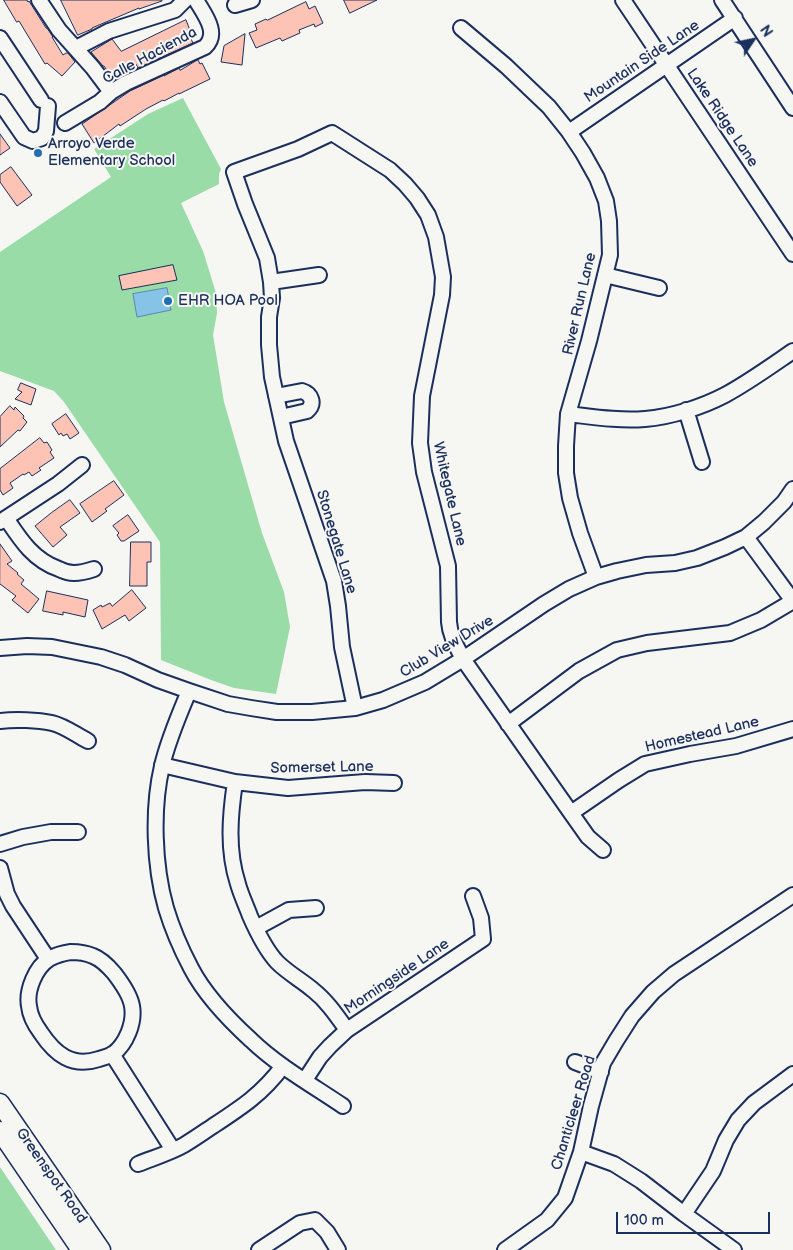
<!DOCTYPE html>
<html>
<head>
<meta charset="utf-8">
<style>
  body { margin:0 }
  #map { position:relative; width:793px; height:1250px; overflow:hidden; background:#f6f6f2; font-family:"Balsamiq Sans",sans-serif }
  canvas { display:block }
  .north { position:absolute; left:728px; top:15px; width:50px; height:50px; -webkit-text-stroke:4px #f6f6f2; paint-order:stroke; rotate:56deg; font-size:14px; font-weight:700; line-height:20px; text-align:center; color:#1b2f5e }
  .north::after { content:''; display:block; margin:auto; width:18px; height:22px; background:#1b2f5e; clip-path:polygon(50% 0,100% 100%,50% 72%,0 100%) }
  .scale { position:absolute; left:616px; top:1212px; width:154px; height:22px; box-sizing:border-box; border:2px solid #1b2f5e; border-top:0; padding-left:6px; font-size:15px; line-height:18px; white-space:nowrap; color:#1b2f5e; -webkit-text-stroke:4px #f6f6f2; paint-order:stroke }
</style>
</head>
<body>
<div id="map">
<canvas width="793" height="1250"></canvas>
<div class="north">N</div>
<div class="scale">100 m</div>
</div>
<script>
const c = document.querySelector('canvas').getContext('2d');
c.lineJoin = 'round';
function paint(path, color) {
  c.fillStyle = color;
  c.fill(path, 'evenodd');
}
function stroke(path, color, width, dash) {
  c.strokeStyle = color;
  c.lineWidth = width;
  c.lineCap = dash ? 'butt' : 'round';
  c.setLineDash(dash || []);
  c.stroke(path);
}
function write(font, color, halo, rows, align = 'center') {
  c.font = font + ' "Balsamiq Sans",sans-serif';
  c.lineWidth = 4;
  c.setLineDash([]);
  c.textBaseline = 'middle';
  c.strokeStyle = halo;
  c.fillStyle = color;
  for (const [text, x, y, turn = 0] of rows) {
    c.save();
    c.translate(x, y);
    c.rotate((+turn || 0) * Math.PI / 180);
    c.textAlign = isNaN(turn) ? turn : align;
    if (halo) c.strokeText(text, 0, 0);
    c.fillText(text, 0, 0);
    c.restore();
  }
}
const green = new Path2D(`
  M183,98L221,169L219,174V184L181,203L203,251L216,293L217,313L213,335L224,402L262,533L284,592L290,627L276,694L234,688L211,680L161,660L160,542L64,402L54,391L0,371V252L111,177L94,149L148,114Z
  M0,1167L56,1250H0Z`);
const water = new Path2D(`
  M167,288L171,310L137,317L133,294Z`);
const building = new Path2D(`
  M4,0H27L28,2L29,1L46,28H47L53,37H52L63,55L66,53H68L75,62L62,76L47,63L45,64L19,21L17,22Z
  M61,0H162V1L139,9V8L92,28V29L78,35Z
  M344,0H377L350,13Z
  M306,2L309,9L315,6L323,23L315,27L314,24L299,30L300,33L282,41L280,38L256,48L249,33L257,30L255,24L266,19L267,20Z
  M186,20L193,38L191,39L193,43L138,68L136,64L113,79L104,66H103L91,52L112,39L121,51Z
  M245,34L242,65L221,62L224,46Z
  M198,60L200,64L202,63L210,79L179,94V93L164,101L163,100L146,109L120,126L119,124L94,143L82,124L130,91L164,75V76L179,68L180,70Z
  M0,134L10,148L0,155Z
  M11,167L32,195L17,206L0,182V175Z
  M173,265L177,280L122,290L119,276Z
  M21,383L36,389L31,405L15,399L22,392L18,390Z
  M10,406L14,410L15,407L24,416L23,418L27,422L20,431L18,430L0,447V417Z
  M66,414L79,433L70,439L67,434L63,436L61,433L59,435L52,424Z
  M40,438L44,443L47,442L52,450L50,452L54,458L39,468L41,470L32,476L29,472L24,475L23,474L10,483L13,488L3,495L0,490V469Z
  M114,481L124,495L105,509L107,511L92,522L80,504Z
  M70,500L80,513L60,527L67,535L53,547L35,526L51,513Z
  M128,515L139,531L124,541H121L117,535L119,533L113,526Z
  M131,542H151V562H147V586H130Z
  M0,544L12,561L7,564L18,573L17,574L24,580L21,584L39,599L28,613L12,600L16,596L0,584Z
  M132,590L146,608L129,621L125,615L102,629L93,610L101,605L102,607L110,603L112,606Z
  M47,591L88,600L85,617L63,612V615L43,611Z`);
const minor = new Path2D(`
  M39,0L59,30L93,68L111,92
  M623,0L793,254
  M722,0L793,108
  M235,5L252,0
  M461,28L506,66L549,107L569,132L583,153L597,178L606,201L609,221L610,255L589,341L568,414L566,446V473L570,498L580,533L596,577
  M0,38L41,100
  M76,48L109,31L175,10L185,0
  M0,102L24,137L33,141L42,138L46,131L48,106
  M65,123L100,102L111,92L126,83L205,47C220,33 204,14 196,0
  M569,132L735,18
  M605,275L659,288
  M271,282L319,275
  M276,396L302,391C312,394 315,404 307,411L281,417
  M686,410L702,462
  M568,414C594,417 619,421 645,419C671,417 702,407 725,395C749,382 771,366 793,351
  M6,518C20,539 33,560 59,569C63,571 69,573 74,573C80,573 88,571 94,569
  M0,522L58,484L82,465
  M746,537L793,601
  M0,648L27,646L52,647L101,657L125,665L158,680L189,691L228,704L251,708L277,712H312L355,708L383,700L425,682L463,659L544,604L569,589L596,577L617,571L646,565L675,563L697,558L725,547L746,537L764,522L784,502L793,489
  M189,691C179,715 168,740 162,766C152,809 154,866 166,908C172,928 181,949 191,968C205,995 228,1019 251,1040C278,1066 312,1085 343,1106
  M355,708L342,647L338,606L334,581L286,441L272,377L269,345V317L272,298L271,282L267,258L245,204L234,172L298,149L332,133L390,170L405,184L417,198L428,215L436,237L443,277L442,295L422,396L420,443L424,472L448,566L449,622C450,636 457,647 463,659L571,813L588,837L603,850
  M0,721C15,719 38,720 52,723C65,726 76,735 88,741
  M508,724L579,671L617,650L647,643L730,633L761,620L793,601
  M162,765L235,782L288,788L365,782L394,783
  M235,782C230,816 227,850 238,884C241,895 246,905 250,916C257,932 265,949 277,962C288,973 301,980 313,990C327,1001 337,1016 347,1030
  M571,813L619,780L645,764L690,754L736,746L793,729
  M0,844L23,837L51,832H78
  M0,868L7,894L13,906L48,959
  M256,928L289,910L316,908
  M71,952C78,952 86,953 93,956C101,959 108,966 114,973C121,982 130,994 132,1006C135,1023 126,1044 113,1054C109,1056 103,1058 99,1059C72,1068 55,1054 41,1033C35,1025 30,1016 29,1006C26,990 36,967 49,959C56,955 63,953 71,952Z
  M112,1054L173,1150
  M575,1062L601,1072
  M305,1080L320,1057L330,1046L347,1030L483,939L481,918L473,896
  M581,1152L614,1164L641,1181L684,1214L734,1250
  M138,1164C153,1158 170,1153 184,1145C194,1139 204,1132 213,1126C242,1107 262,1094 283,1066
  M684,1214L713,1171L726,1140L738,1120L754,1103L793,1074
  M259,1250L300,1223L315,1220L327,1232L338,1250
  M505,1250L547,1220L565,1198L581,1152L591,1106L603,1063L616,1041L632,1016L653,992L674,974L793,895`);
const major = new Path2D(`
  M0,1103L101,1250
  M0,1131L81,1250`);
const markers = [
  [38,153,5,"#1f6fb2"],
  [168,301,5,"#1f6fb2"]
];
const streetNames = [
  ["Calle Hacienda",150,56,-28],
  ["Mountain Side Lane",642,62,-34],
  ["Lake Ridge Lane",722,118,56],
  ["River Run Lane",580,304,-77],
  ["Whitegate Lane",449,494,77],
  ["Stonegate Lane",336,542,73],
  ["Club View Drive",447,647,-31],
  ["Homestead Lane",702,735,-13],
  ["Somerset Lane",322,768,-1],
  ["Morningside Lane",397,977,-34],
  ["Chanticleer Road",574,1113,-73],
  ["Greenspot Road",51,1176,55]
];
const poiNames = [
  ["Arroyo Verde",48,144],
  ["Elementary School",48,161],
  ["EHR HOA Pool",178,301]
];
paint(green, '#9adca7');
paint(water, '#87c2e7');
stroke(water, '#5c87b0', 1);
paint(building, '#fdc3b4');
stroke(building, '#1b2f5e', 1);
stroke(minor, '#1b2f5e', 18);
stroke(major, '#1b2f5e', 21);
stroke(minor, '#f6f6f2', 14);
stroke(major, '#f6f6f2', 18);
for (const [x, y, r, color] of markers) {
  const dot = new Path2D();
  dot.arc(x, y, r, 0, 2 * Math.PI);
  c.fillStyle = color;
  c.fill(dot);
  stroke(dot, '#f6f6f2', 2);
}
write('15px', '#1b2f5e', '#f6f6f2', streetNames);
write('15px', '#1b2f5e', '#f6f6f2', poiNames, 'left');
</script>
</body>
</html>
